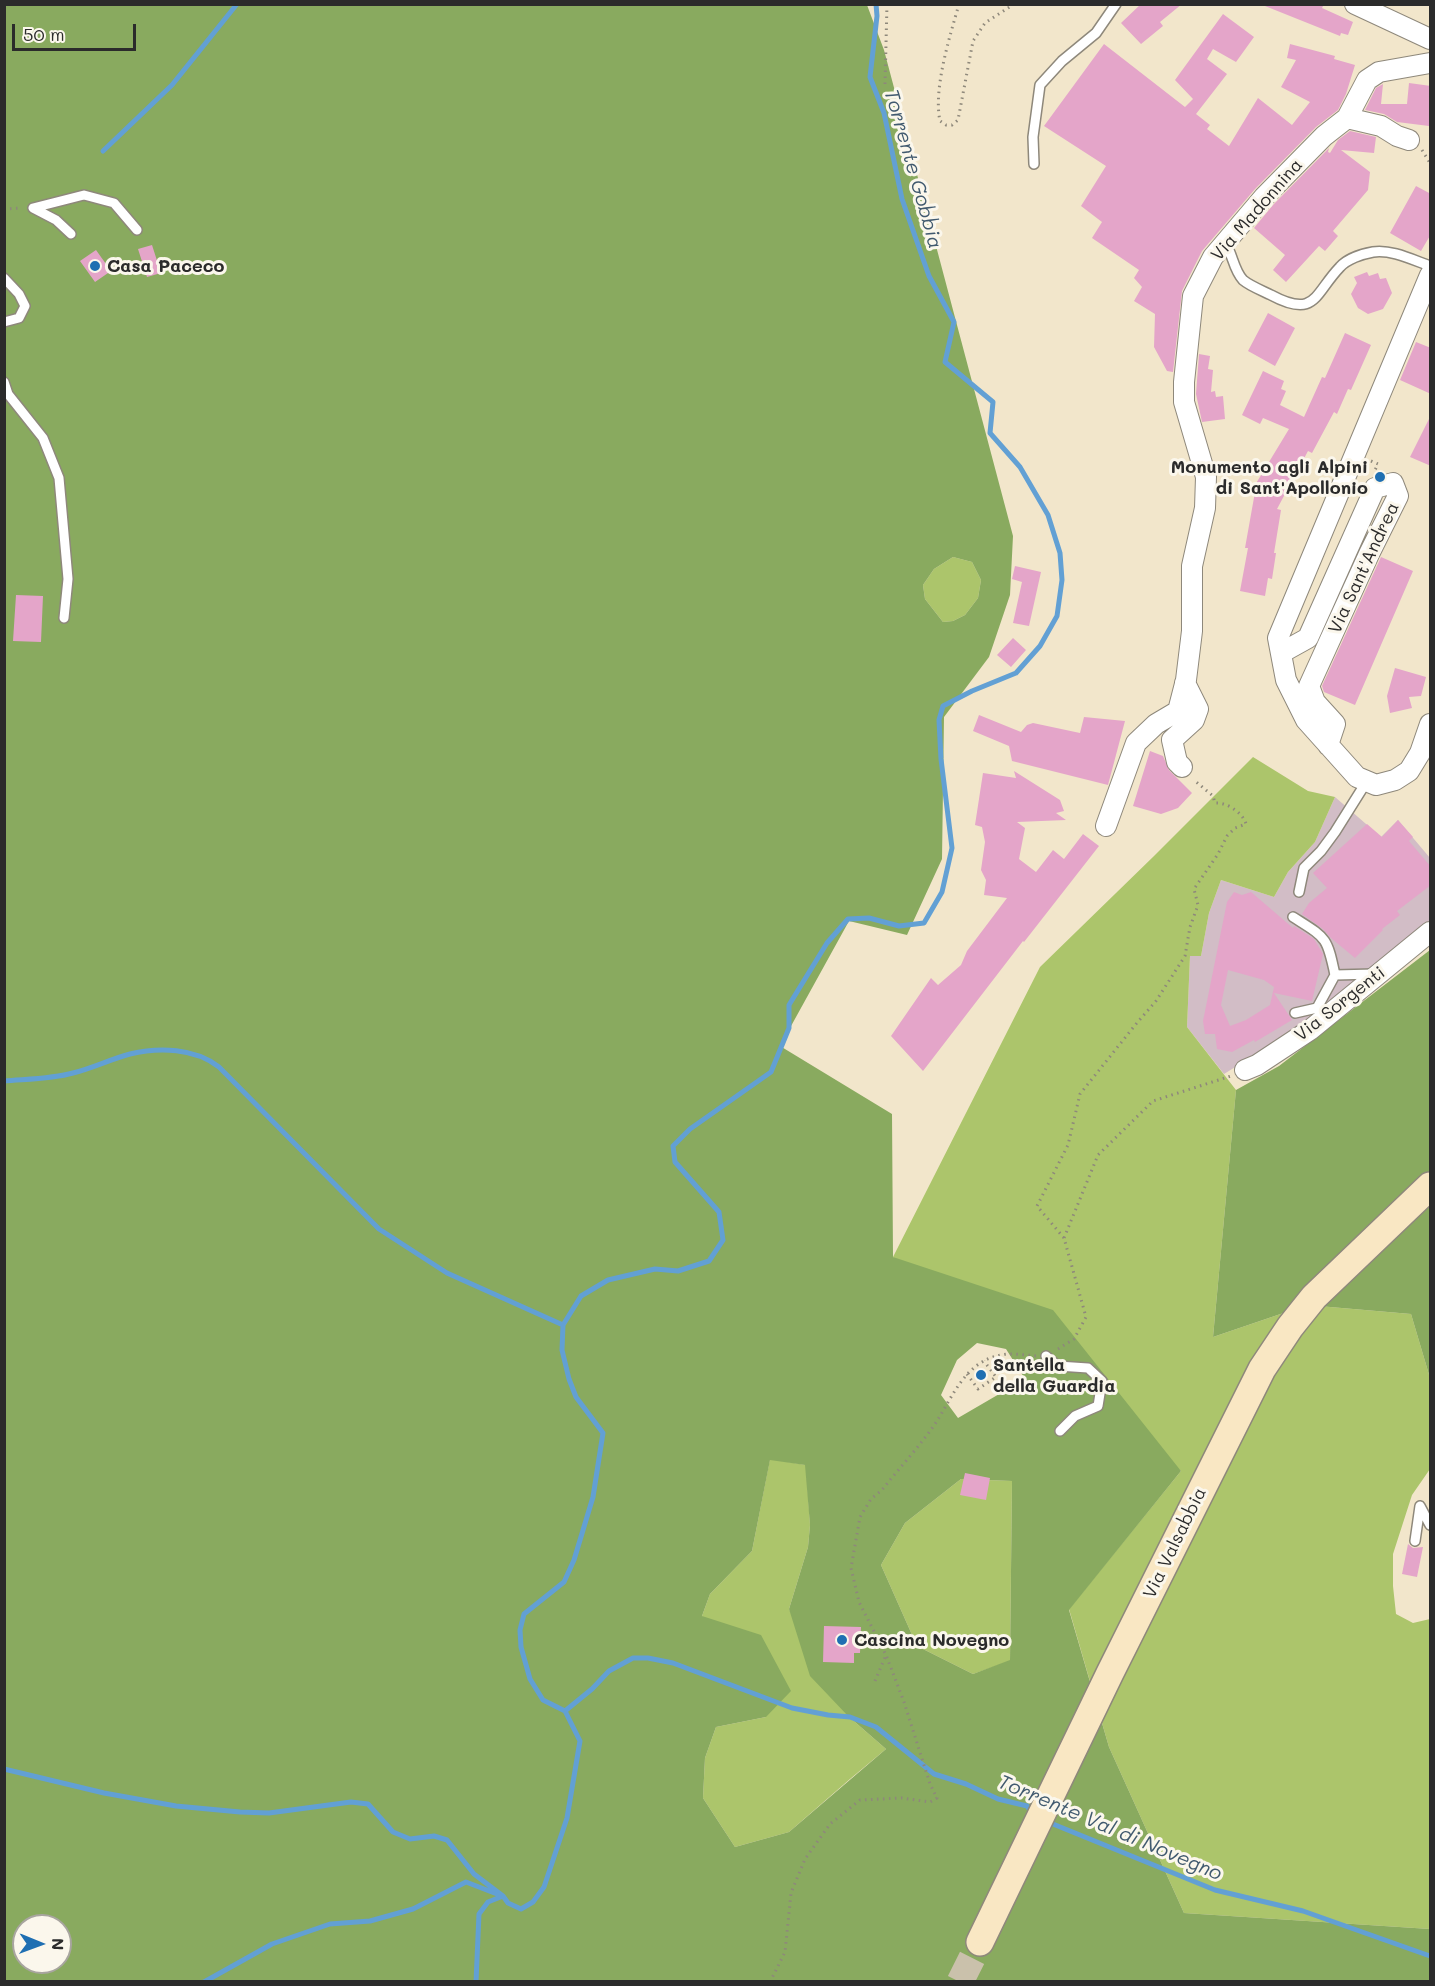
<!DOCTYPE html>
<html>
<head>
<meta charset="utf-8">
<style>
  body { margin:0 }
  #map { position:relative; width:1435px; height:1986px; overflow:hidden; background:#f2e6cb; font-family:Mali,sans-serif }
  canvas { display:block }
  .frame { position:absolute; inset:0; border:6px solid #2b2b2b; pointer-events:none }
  .north { position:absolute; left:12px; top:1914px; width:60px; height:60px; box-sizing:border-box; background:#fbf7ec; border:2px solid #a8a59f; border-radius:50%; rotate:91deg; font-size:16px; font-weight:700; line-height:24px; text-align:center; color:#2b2b2b }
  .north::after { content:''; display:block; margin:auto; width:21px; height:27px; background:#1f6fb2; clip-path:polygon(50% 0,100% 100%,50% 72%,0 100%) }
  .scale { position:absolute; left:12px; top:24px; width:124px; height:27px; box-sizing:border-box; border:3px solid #2b2b2b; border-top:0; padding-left:8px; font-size:18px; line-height:21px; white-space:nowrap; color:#2b2b2b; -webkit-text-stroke:4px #fbf7ec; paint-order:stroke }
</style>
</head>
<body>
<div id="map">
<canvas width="1435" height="1986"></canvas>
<div class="frame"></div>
<div class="north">N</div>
<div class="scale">50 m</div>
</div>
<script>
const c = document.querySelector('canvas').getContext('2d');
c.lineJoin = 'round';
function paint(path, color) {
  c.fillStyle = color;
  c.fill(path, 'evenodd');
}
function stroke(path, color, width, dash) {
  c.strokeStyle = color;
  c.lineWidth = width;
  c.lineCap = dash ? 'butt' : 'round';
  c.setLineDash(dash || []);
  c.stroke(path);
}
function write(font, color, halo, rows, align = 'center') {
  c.font = font + ' Mali,sans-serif';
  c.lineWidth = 6;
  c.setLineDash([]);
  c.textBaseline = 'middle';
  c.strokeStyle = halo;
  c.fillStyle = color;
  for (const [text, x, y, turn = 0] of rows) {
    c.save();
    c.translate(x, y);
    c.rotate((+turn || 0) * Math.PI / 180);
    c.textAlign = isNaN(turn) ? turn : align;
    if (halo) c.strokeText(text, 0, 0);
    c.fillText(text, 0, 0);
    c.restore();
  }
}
const industrial = new Path2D(`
  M1335,797L1381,837L1398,820L1430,858V924L1316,1017L1224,1074L1187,1027L1190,956H1201L1209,913L1221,880L1274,897L1288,872L1315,842Z`);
const green = new Path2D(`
  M953,557L972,562L981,580L978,598L965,615L953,621L943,622L925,599L923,585L934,569Z
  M1253,757L1308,791L1335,797L1315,842L1288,872L1274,897L1221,880L1209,913L1201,956H1190L1187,1027L1236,1090L1213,1337L1307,1305L1411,1314L1430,1378V1469L1412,1495L1393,1554V1586L1396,1614L1413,1623L1430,1619V1929L1184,1913L1109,1747L1069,1609L1181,1471L893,1257L1040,967L1154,856Z
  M770,1459L806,1465L810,1525L808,1547L789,1609L848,1716L886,1749L850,1779L789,1832L735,1847L703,1798L705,1758L716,1727L766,1717L702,1616L710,1594L752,1551Z
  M961,1479L1012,1481L1010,1661L973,1674L917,1646L881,1565L905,1523Z`);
const forest = new Path2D(`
  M5,5H867L884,50L1013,536L1010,595L989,657L944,717L942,859L907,935L849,921L780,1046L892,1114L893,1257L1053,1310L1181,1471L1069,1610L1109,1747L1184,1913L1430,1929V1981L5,1982ZM953,557L972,562L981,580L978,598L965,615L953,621L943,622L925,599L923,585L934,569ZM977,1343L1006,1349L1025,1379L958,1418L941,1395L957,1360ZM770,1460L805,1465L810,1525L808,1547L789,1609L810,1676L848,1716L886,1749L789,1832L735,1847L703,1798L705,1758L716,1727L766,1717L791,1691L761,1635L702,1616L710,1594L752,1551ZM961,1479L1012,1481L1010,1660L973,1674L917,1646L881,1565L905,1523ZM24,1926H60V1962H24Z
  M1430,950V1378L1411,1314L1307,1305L1213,1337L1236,1090L1279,1066Z`);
const stream = new Path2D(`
  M103,151L172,85L237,4
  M4,1081C27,1079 52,1079 73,1073C93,1068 111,1059 130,1054C159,1047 195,1048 219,1067L379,1229L447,1273L563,1325
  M565,1711L592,1689L609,1671L633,1658H648L673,1663L792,1708L828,1715L850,1717L876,1727L934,1774L966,1784L998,1799L1027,1806L1032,1813
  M4,1769L104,1793L176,1806L240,1812L269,1813L351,1802L368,1804L393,1832L410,1839L434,1836L447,1840L474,1874L503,1896
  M1048,1822L1215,1890L1303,1911L1430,1956
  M204,1982L272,1944L330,1924L370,1921L413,1909L466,1882L497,1894
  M476,1982L479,1914L488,1902L503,1896L508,1903L521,1909L533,1902L544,1887L567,1818L580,1741L565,1711L543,1700L530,1679L521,1647L520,1630L524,1614L564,1582L574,1560L593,1497L603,1433L576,1397L569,1379L562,1350L563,1325L581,1296L608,1280L655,1269L678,1271L709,1261L723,1240L719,1212L675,1162L673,1146L690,1129L771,1072L789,1028V1005L827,943L848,919L869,918L899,926L924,923L942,892L952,848L941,759L939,720L943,706L972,691L1016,673L1040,646L1057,616L1062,580L1060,553L1048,515L1020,467L990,433L993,402L945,362L954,322L929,276L902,199L884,113L870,77L877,16L876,4`);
const building = new Path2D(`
  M1141,4H1182L1160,22L1163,26L1141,44L1121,23Z
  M1260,4H1324L1322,8L1353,22L1348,35L1341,33L1340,36Z
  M1223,14L1254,37L1236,62L1213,49L1207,59L1227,74L1196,114L1210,125L1207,129L1229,146L1258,98L1292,125L1310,102L1281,87L1296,60L1287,58L1290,44L1335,56L1334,59L1355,65L1346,94L1338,110L1316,127L1255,189L1202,251L1182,291L1173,372L1167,371L1154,347L1155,314L1134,301L1142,287L1134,278L1139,270L1092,238L1102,222L1081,206L1106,166L1044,126L1104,44L1185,107L1193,99L1175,80Z
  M1409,83L1431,86V122L1429,126L1397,122L1384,114L1365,110L1376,88L1383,84L1381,104H1407Z
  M1350,131L1376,137L1374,153L1341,150L1370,172L1368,190L1333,231L1338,236L1325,251L1319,246L1286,282L1273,270L1285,255L1254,228L1273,205L1329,148L1328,152L1330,153L1338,140Z
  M1416,186L1431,194V234L1421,251L1390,233Z
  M152,245L161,273L147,277L138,249Z
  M96,250L111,271L95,282L80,261Z
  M1367,272L1369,276L1378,273L1380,279L1386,278L1392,293L1383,309L1368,314L1358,308L1351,294L1357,283L1354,277Z
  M1268,313L1295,328L1275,366L1248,351Z
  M1345,333L1371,345L1351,390L1348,389L1337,414L1334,412L1312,453L1308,451L1277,509L1281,510L1274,553H1276L1272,579L1268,578L1265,596L1240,591L1248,548H1245L1255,492L1252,490L1289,429L1263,418L1260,424L1242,415L1263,371L1284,381L1281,389L1286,391L1280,405L1304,417L1322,377L1325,378Z
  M1416,342L1431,348V394L1400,380Z
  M1199,354L1210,356L1208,369L1213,370L1211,392L1215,391L1216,397L1223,396L1225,419L1202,422L1196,394Z
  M1431,415V466L1410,457Z
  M1381,557L1413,571L1355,705L1324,692L1322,686Z
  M1015,566L1041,572L1029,626L1013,623L1022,582L1012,579Z
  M16,595L43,596L41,642L13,641Z
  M1013,638L1026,650L1011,667L997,655Z
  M1395,668L1426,677L1421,696L1409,697L1412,708L1390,713L1387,696Z
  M979,715L1021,732L1027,725L1033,723L1080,733L1084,717L1125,721L1108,785L1012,761L1009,746L973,731Z
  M1150,751L1163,756L1169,770L1192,793L1178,808L1161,814L1133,806Z
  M1014,771L1060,800L1064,811L1056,813L1066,820L1017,822L1025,828L1019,859L1036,872L1053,850L1064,859L1083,834L1099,846L1024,942L1023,941L923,1071L891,1036L931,978L938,985L961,965L967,951L1007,898L984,895L986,880L981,870L985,842L982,827L975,825L983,773L1016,778Z
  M1398,820L1413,837L1409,841L1431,867V885L1397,911L1400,915L1382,929L1383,930L1355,958L1331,938L1323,929L1302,914L1309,903L1327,888L1313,873L1367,824L1382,837Z
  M1234,892L1242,895L1251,892L1293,928L1294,926L1314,939L1323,954L1312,1001L1274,993L1292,1020L1255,1042L1254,1040L1232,1052L1217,1049L1215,1034H1205L1203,1021L1227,902ZM1228,970L1264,980L1274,987L1270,1005L1246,1020L1230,1026L1221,1005Z
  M965,1473L990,1478L986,1500L960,1495Z
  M1408,1544L1413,1548L1423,1547L1417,1577L1402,1574Z
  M824,1626L861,1627L860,1653H854V1663L823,1662Z`);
const secondaryTunnel = new Path2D(`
  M960,1982L980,1942`);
const path = new Path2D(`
  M959,4C950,36 933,89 940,121L946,125H952L958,120L973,41L985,23L1014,4
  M885,84L887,4
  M1422,150L1430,163
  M4,209L21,208
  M1371,461L1378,464L1375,470
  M1064,1238L1037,1206L1068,1145L1080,1094L1136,1024L1156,1001L1185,956L1190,927L1198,905L1194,889L1218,854L1227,836L1235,828L1246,824C1243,813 1227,802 1215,803L1213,796L1194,780
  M1058,1349L1074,1339L1086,1317L1064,1238L1098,1155L1153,1101L1231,1076
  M967,1374L978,1389L996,1377L984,1361
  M875,1681L886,1655
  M770,1982L785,1952L791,1893L805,1859L830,1824L860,1800L902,1798L930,1802L937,1798L930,1784L904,1702L886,1655L859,1602L851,1568L860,1517L871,1499L882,1490C900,1467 921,1445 937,1421C955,1392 968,1357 1008,1354C1017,1354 1027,1355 1036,1356`);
const service = new Path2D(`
  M1034,164L1033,137L1040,85L1062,61L1096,33L1116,4
  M33,208L84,195L114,203L137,230
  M33,208L56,220L71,234
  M1225,243C1233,254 1233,269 1243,280C1250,286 1263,291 1271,295C1316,319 1314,294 1340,267C1347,259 1362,254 1373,252C1391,249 1413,260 1430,266
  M4,278L19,294L25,306L19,318L4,322
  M4,382L8,394L43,438L59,478L68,579L64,618
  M1299,892L1304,868L1321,851L1335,832L1367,781
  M1293,917C1326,938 1327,936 1335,975
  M1295,1013L1317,1008L1335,975L1374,974
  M1046,1356L1058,1366L1088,1368L1102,1381L1098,1406L1075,1416L1060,1431
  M1415,1541L1420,1506L1430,1525`);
const minor = new Path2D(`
  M1355,4L1430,39
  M1347,118L1381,126L1397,136L1409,140
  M1430,275L1278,638L1286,680L1306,720L1357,777L1376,785L1395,780L1409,771L1420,753L1430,724
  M1281,653L1308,638L1375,488L1393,483L1398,496L1370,552L1309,686L1315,702L1335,724L1328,745
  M1182,767L1177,762L1172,740L1194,720L1198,709L1185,683
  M1106,826L1136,743L1156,724L1178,711L1186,680L1192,631V566L1205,508L1206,477L1184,402V382L1193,296L1213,257L1264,197L1324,136L1347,118L1367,80L1379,72L1430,63
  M1245,1070L1257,1065L1310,1030L1430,932`);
const secondary = new Path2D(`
  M980,1942L1110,1673L1262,1369L1290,1327L1314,1297L1430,1186`);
const markers = [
  [95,266,6,"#1f6fb2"],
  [1380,477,6,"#1f6fb2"],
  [981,1375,6,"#1f6fb2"],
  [842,1640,6,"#1f6fb2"]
];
const streetNames = [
  ["Via Madonnina",1257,210,-49],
  ["Via Sant'Andrea",1364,568,-65],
  ["Via Sorgenti",1340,1004,-38],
  ["Via Valsabbia",1175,1543,-64]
];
const poiNames = [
  ["Casa Paceco",107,266],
  ["Monumento agli Alpini",1368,467,"right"],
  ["di Sant'Apollonio",1368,488,"right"],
  ["Santella",993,1365],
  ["della Guardia",993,1386],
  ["Cascina Novegno",854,1640]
];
const waterNames = [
  ["Torrente Gobbia",913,169,74],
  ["Torrente Val di Novegno",1110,1828,23]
];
paint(industrial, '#d2bdc6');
paint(green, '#acc56b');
paint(forest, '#89aa5f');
stroke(stream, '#62a0d4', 5);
paint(building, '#e4a5c9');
stroke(secondaryTunnel, '#cac1ab', 27, [27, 14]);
stroke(service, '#8e887b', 12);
stroke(minor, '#8e887b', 22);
stroke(secondary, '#8e887b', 30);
stroke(path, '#8e887b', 3, [1.5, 4.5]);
stroke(service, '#fff', 9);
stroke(minor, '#fff', 20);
stroke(secondary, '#f9e7c3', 27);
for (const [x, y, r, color] of markers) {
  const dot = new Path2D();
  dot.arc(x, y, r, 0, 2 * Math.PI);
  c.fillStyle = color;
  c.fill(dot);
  stroke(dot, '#fbf7ec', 2);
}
write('18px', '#2b2b2b', '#fbf7ec', streetNames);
write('bold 18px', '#2b2b2b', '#fbf7ec', poiNames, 'left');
write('italic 20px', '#415a6f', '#fbf7ec', waterNames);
</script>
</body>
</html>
